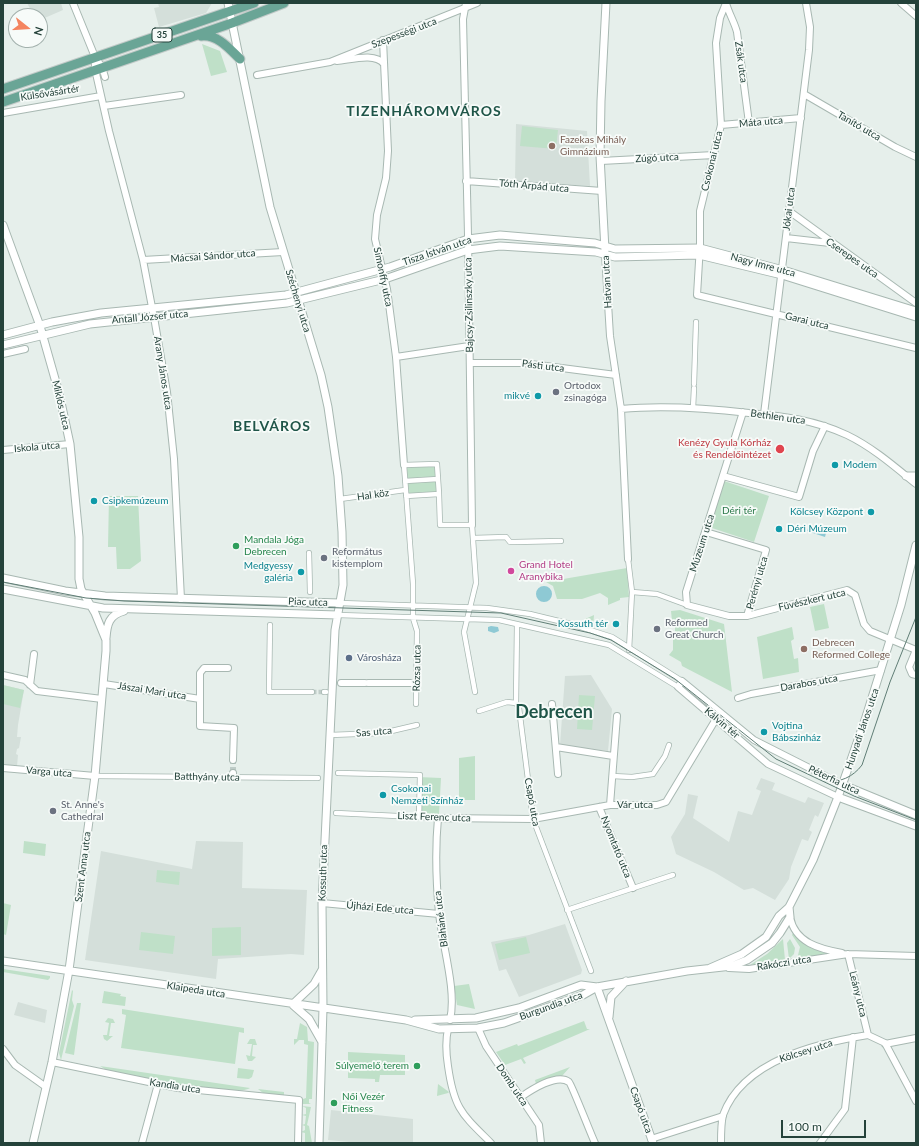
<!DOCTYPE html>
<html>
<head>
<meta charset="utf-8">
<style>
  body { margin:0 }
  #map { position:relative; width:919px; height:1146px; overflow:hidden; background:#e6efeb; font-family:Lato,sans-serif }
  canvas { display:block }
  .frame { position:absolute; inset:0; border:4px solid #24423a; pointer-events:none }
  .north { position:absolute; left:8px; top:8px; width:40px; height:40px; box-sizing:border-box; background:#f7fbf9; border:1px solid #a3b1ad; border-radius:50%; rotate:107deg; font-size:11px; font-weight:700; line-height:16px; text-align:center; color:#24423a }
  .north::after { content:''; display:block; margin:auto; width:14px; height:18px; background:#f4845f; clip-path:polygon(50% 0,100% 100%,50% 72%,0 100%) }
  .scale { position:absolute; left:781px; top:1120px; width:85px; height:18px; box-sizing:border-box; border:2px solid #24423a; border-top:0; padding-left:5px; font-size:12px; line-height:14px; white-space:nowrap; color:#24423a; -webkit-text-stroke:3px #f7fbf9; paint-order:stroke }
</style>
</head>
<body>
<div id="map">
<canvas width="919" height="1146"></canvas>
<div class="frame"></div>
<div class="north">N</div>
<div class="scale">100 m</div>
</div>
<script>
const c = document.querySelector('canvas').getContext('2d');
c.lineJoin = 'round';
function paint(path, color) {
  c.fillStyle = color;
  c.fill(path, 'evenodd');
}
function stroke(path, color, width, dash) {
  c.strokeStyle = color;
  c.lineWidth = width;
  c.lineCap = dash ? 'butt' : 'round';
  c.setLineDash(dash || []);
  c.stroke(path);
}
function write(font, color, halo, rows, align = 'center') {
  c.font = font + ' Lato,sans-serif';
  c.lineWidth = 3.5;
  c.setLineDash([]);
  c.textBaseline = 'middle';
  c.strokeStyle = halo;
  c.fillStyle = color;
  for (const [text, x, y, turn = 0] of rows) {
    c.save();
    c.translate(x, y);
    c.rotate((+turn || 0) * Math.PI / 180);
    c.textAlign = isNaN(turn) ? turn : align;
    if (halo) c.strokeText(text, 0, 0);
    c.fillText(text, 0, 0);
    c.restore();
  }
}
const built = new Path2D(`
  M27,3H61L63,10L40,20V16H34Z
  M158,3H212L206,13L159,27L154,8L159,7Z
  M516,124L587,131L590,186L515,181Z
  M591,675L612,709L608,751L560,745L565,676Z
  M3,685L24,690L18,725L17,737H21L19,748L17,749L16,754L18,755L17,766L3,764Z
  M761,778L775,783L772,790L805,803L808,797L824,803L818,817L815,815L809,830L812,832L808,841L802,839L791,867L789,879L775,900L753,888L744,890L714,872L676,854L671,837L685,814L688,794L698,796L693,818L729,842L738,811L752,815L761,791L756,789Z
  M196,841L243,842L242,888L307,890L304,955L291,954L218,959L216,979L85,960L101,851L192,869Z
  M565,924L582,970L581,974L519,997L506,969L499,971L491,942L529,935Z
  M18,1002L47,1010L45,1023L14,1015Z
  M331,1110L413,1119V1143H360L328,1140Z`);
const green = new Path2D(`
  M202,44L220,51L227,72L211,76Z
  M522,126L558,130L556,149L520,146Z
  M437,464L439,494L406,496L404,465Z
  M724,481L769,496L754,542L709,527Z
  M109,496H138L141,561L130,569H117L116,547H108Z
  M627,568L629,597L620,598V600L608,605V598L600,593L582,599H557L553,586L546,582Z
  M824,604L829,628L815,631L810,607Z
  M680,610L724,624L732,692L682,666L681,662L669,655L673,650V636H675V621H672L671,611Z
  M594,615L593,627L583,623V620Z
  M792,627L794,639L791,641L794,659L798,658L799,672L763,679L757,637Z
  M3,685L24,690L20,708L3,704Z
  M579,695L595,696L592,730L577,729Z
  M475,756V800H459V758Z
  M418,777L441,778L439,815L416,814Z
  M24,841L46,844L45,856L23,853Z
  M157,870L180,872L179,885L156,882Z
  M3,903L11,905L6,935L3,934Z
  M241,927V955L212,956V928Z
  M141,932L175,936L173,954L139,950Z
  M793,933L811,948L829,954L797,959L800,947L792,935Z
  M526,937L530,953L499,960L495,944Z
  M783,939L785,960L750,965L767,954Z
  M790,939L795,948L794,954L789,959L787,943Z
  M3,969L50,976V978L48,980L3,972Z
  M469,984L475,1009L457,1005L454,986Z
  M72,990L73,991L72,1000L74,1006L61,1060L59,1053Z
  M104,991L121,994L120,996L126,997L125,1006L102,1003Z
  M77,1003H81L74,1055L65,1053Z
  M122,1009L244,1028V1033L239,1032L235,1064L121,1048L126,1015L122,1014Z
  M108,1018L113,1019L115,1023H111L109,1036H113L107,1041L104,1039L103,1035H107L109,1023L105,1022Z
  M584,1021L587,1029H590L523,1058L526,1063L524,1064L521,1059L505,1065L496,1052L517,1044L518,1046Z
  M300,1023L307,1027L308,1041L314,1042L312,1099H309V1103L311,1104H302L303,1099L306,1098L308,1045L304,1044V1040H299L294,1045V1039H297Z
  M250,1039H255L257,1045H253L252,1056L256,1057L252,1061H248L246,1055L250,1056L252,1044H247Z
  M348,1052L405,1055V1075H380L379,1082H375V1079L348,1078Z
  M100,1066L250,1088C233,1099 132,1076 108,1071Z
  M570,1067L562,1076L536,1084L535,1080Z
  M238,1068L254,1070L252,1077L249,1079L237,1078Z
  M438,1084L449,1092L448,1093L437,1096Z
  M258,1089L284,1092V1096L263,1093Z
  M302,1106L311,1107L307,1125L309,1126L312,1143H305V1133L301,1132L305,1130V1126L302,1125L305,1124L306,1116L302,1115L306,1114V1108Z`);
const water = new Path2D(`
  M808,528L826,533L825,537L807,531Z
  M536 594a8 8 0 1 1 16 0a8 8 0 1 1-16 0Z
  M491,626L498,627L499,631L494,633L488,631V627Z`);
const pedestrianTunnel = new Path2D(`
  M312,692H324`);
const minorTunnel = new Path2D(`
  M233,773V760`);
const pedestrian = new Path2D(`
  M694,384L696,322
  M693,408L694,388
  M405,481L438,479
  M439,494L440,525H472L476,583L464,632L475,692
  M406,496L439,494L437,464L404,465L413,584V618L417,631L416,704
  M340,499L405,490
  M473,538L506,537L510,542H515L561,541
  M309,553L310,592
  M628,559L632,592L629,650
  M632,592L657,594L687,605
  M340,603L487,608L530,614L571,624L612,637L682,681
  M338,615L499,620L609,645L678,687
  M517,624L516,703L519,708L533,819L591,971
  M270,625L269,692H312
  M324,692H326
  M479,711L507,702L516,703
  M330,735L383,733L417,725
  M338,773L420,775L419,817
  M95,776L318,778
  M612,776L632,777L653,774L665,756L669,745
  M336,813L438,818
  M567,910L673,875`);
const minor = new Path2D(`
  M73,3L95,57V69L109,131L143,260L155,323L167,392L174,459L181,599
  M466,3L463,19L468,235L472,525
  M726,3L720,18L716,43L721,125L700,211V245L697,295L916,348
  M726,3C729,14 734,21 737,32L749,123
  M901,3L916,16
  M383,40L388,151L386,178L377,215L375,239L387,289L396,357L404,465
  M95,57L102,67L105,77
  M337,61C350,60 375,52 384,64
  M257,75L330,62L477,3
  M804,94L895,147L916,157
  M104,106L181,95
  M3,113L101,96
  M721,125L801,118
  M601,161L714,155
  M466,181L602,191
  M789,211L916,303
  M786,238L830,243
  M605,254L610,336L621,409L628,559
  M143,260L283,252
  M3,354L25,349
  M396,357L469,346
  M470,363H523L616,375
  M621,409C664,405 706,408 749,413C783,416 815,420 847,435C872,447 894,466 916,484
  M743,412L686,592L687,605L729,616H747L847,590L855,595L864,624L870,631L916,650
  M764,414L809,50L810,27L806,3
  M3,450L70,444
  M723,476L799,497L813,451L825,426
  M706,532L766,550L747,616
  M916,650L909,667L912,674L916,675
  M228,668H204L200,673V726L234,728L233,760
  M3,675L25,680L37,691L102,699
  M341,683H365
  M368,683H417
  M104,684L200,699
  M30,685L34,654
  M738,698L751,694L881,670
  M552,704L558,774
  M556,747L613,756
  M3,768L95,776
  M233,777V773
  M838,797L768,764L678,687L682,681L754,740L843,785
  M610,805L617,716
  M599,807L633,888
  M322,903L439,914
  M790,917C795,943 820,949 842,953
  M848,954L868,1035
  M729,968L749,969L848,954L916,956
  M450,1020C457,990 442,945 439,913C436,881 435,850 438,818L533,819L610,805H657L666,802L716,719
  M478,1028L486,1046L539,1125L541,1143
  M448,1029C445,1042 446,1053 448,1066C454,1109 462,1114 491,1143
  M868,1035L885,1043L916,1101
  M885,1044L916,1038
  M3,1049L15,1065L46,1087
  M52,1062L178,1088L299,1100L298,1143
  M521,1097C531,1090 557,1073 569,1082C572,1085 591,1135 595,1143
  M651,1139L723,1116
  M142,1143L158,1084
  M721,1143C721,1134 721,1123 723,1115C743,1060 818,1043 868,1035
  M820,1143L845,1109L853,1037`);
const tertiary = new Path2D(`
  M228,3L270,207L321,375L328,407L338,476L342,532L343,585L335,630L322,903L323,1008L319,1143
  M3,225L40,326L59,393L70,444L79,537V579L81,589L95,613L106,640V651L95,776L69,970L52,1062L33,1143
  M605,250L600,156L601,101L606,3
  M3,335L52,322L101,313L286,295L390,267L468,239L500,235L595,243L615,249L700,248L783,270L916,311
  M3,345L90,324L287,303L385,279L468,250L500,246L596,252L615,257L699,255L782,275L916,317
  M906,476H916
  M3,578L65,591L105,596L340,603
  M3,589L103,608L338,615
  M106,638C107,624 109,615 124,611
  M843,785L916,815
  M838,797L916,826
  M3,961L406,1020L439,1029L478,1028L504,1023L583,995L597,987
  M710,968L742,954L766,937L779,916L789,907L813,860L838,797L865,720L901,605L916,545
  M597,987L653,1143
  M293,1004L314,984L322,970
  M293,1005L309,1019L322,1042
  M609,1017L611,997L626,981
  M415,1020L476,1018L519,1008L581,985L597,987L687,971L732,966L747,960L772,943L780,933L790,917L789,907`);
const primary = new Path2D(`
  M201,36C217,34 229,48 240,59
  M3,89L254,3
  M3,102L232,23L284,3`);
const tram = new Path2D(`
  M3,582L86,598L124,601L501,613L590,633L611,640L675,679L776,759L854,796L916,820
  M825,781C840,783 853,777 862,765L890,682L916,617`);
const markers = [
  [552,146,4,"#8d6e63"],
  [556,392,4,"#6b7280"],
  [538,396,4,"#0f9aa8"],
  [780,449,5,"#e0444e"],
  [835,465,4,"#0f9aa8"],
  [94,501,4,"#0f9aa8"],
  [871,512,4,"#0f9aa8"],
  [779,529,4,"#0f9aa8"],
  [236,546,4,"#2e9e5b"],
  [324,558,4,"#6b7280"],
  [511,571,4,"#d1479c"],
  [301,572,4,"#0f9aa8"],
  [616,624,4,"#0f9aa8"],
  [657,629,4,"#6b7280"],
  [804,649,4,"#8d6e63"],
  [349,658,4,"#5c6f8a"],
  [764,732,4,"#0f9aa8"],
  [383,795,4,"#0f9aa8"],
  [53,811,4,"#6b7280"],
  [417,1066,4,"#2e9e5b"],
  [334,1103,4,"#2e9e5b"]
];
const shields = [
  [162,35,20]
];
const shieldNames = [
  ["35",162,35]
];
const streetNames = [
  ["Szepességi utca",404,33,-21],
  ["Zsák utca",741,62,82],
  ["Külsővásártér",50,93,-9],
  ["Máta utca",761,122,-5],
  ["Tanító utca",859,126,30],
  ["Zúgó utca",657,158,-3],
  ["Csokonai utca",712,161,-76],
  ["Tóth Árpád utca",534,186,5],
  ["Jókai utca",789,209,-83],
  ["Tisza István utca",437,251,-19],
  ["Mácsai Sándor utca",213,256,-4],
  ["Cserepes utca",852,258,35],
  ["Nagy Imre utca",763,265,15],
  ["Simonffy utca",383,277,78],
  ["Hatvan utca",607,282,-93],
  ["Széchenyi utca",298,301,73],
  ["Bajcsy-Zsilinszky utca",469,305,-91],
  ["Antall József utca",150,317,-5],
  ["Garai utca",807,321,14],
  ["Pásti utca",543,366,7],
  ["Arany János utca",163,373,81],
  ["Miklós utca",61,405,77],
  ["Bethlen utca",778,417,8],
  ["Iskola utca",37,447,-5],
  ["Hal köz",373,495,-8],
  ["Múzeum utca",702,543,-72],
  ["Perényi utca",757,583,-74],
  ["Füvészkert utca",812,600,-13],
  ["Piac utca",308,602,2],
  ["Rózsa utca",417,668,-89],
  ["Darabos utca",809,683,-10],
  ["Jászai Mari utca",152,691,9],
  ["Kálvin tér",722,723,40],
  ["Hunyadi János utca",862,729,-71],
  ["Sas utca",374,732,-5],
  ["Varga utca",49,772,5],
  ["Batthyány utca",207,777,1],
  ["Péterfia utca",834,780,25],
  ["Csapó utca",532,802,80],
  ["Vár utca",635,805],
  ["Liszt Ferenc utca",434,817,2],
  ["Nyomtató utca",616,847,68],
  ["Szent Anna utca",83,867,-83],
  ["Kossuth utca",323,873,-88],
  ["Újházi Ede utca",380,908,5],
  ["Blaháné utca",441,919,-97],
  ["Rákóczi utca",784,963,-9],
  ["Klaipeda utca",196,990,9],
  ["Leány utca",858,994,76],
  ["Burgundia utca",551,1006,-20],
  ["Kölcsey utca",806,1051,-18],
  ["Domb utca",512,1085,56],
  ["Kandia utca",175,1086,9],
  ["Csapó utca",641,1110,70]
];
const educationNames = [
  ["Fazekas Mihály",560,140],
  ["Gimnázium",560,152],
  ["Debrecen",812,643],
  ["Reformed College",812,655]
];
const worshipNames = [
  ["Ortodox",564,386],
  ["zsinagóga",564,398],
  ["Református",332,552],
  ["kistemplom",332,564],
  ["Reformed",665,623],
  ["Great Church",665,635],
  ["St. Anne's",61,805],
  ["Cathedral",61,817]
];
const cultureNames = [
  ["mikvé",530,396,"right"],
  ["Modem",843,465],
  ["Csipkemúzeum",102,501],
  ["Kölcsey Központ",863,512,"right"],
  ["Déri Múzeum",787,529],
  ["Medgyessy",293,566,"right"],
  ["galéria",293,578,"right"],
  ["Kossuth tér",608,624,"right"],
  ["Vojtina",772,726],
  ["Bábszinház",772,738],
  ["Csokonai",391,789],
  ["Nemzeti Színház",391,801]
];
const healthNames = [
  ["Kenézy Gyula Kórház",771,443],
  ["és Rendelőintézet",771,455]
];
const parkNames = [
  ["Déri tér",739,511]
];
const leisureNames = [
  ["Mandala Jóga",244,540],
  ["Debrecen",244,552],
  ["Súlyemelő terem",409,1066,"right"],
  ["Női Vezér",342,1097],
  ["Fitness",342,1109]
];
const hotelNames = [
  ["Grand Hotel",519,565],
  ["Aranybika",519,577]
];
const serviceNames = [
  ["Városháza",357,658]
];
const districtNames = [
  ["TIZENHÁROMVÁROS",424,111],
  ["BELVÁROS",272,426]
];
const townNames = [
  ["Debrecen",554,712]
];
paint(built, '#d4dfda');
paint(green, '#bfe0c8');
paint(water, '#8ec9d4');
stroke(pedestrianTunnel, '#bfccc8', 4.5, [4.5, 2]);
stroke(minorTunnel, '#bfccc8', 6, [6, 3]);
stroke(pedestrian, '#a8b8b2', 6);
stroke(minor, '#a8b8b2', 8);
stroke(tertiary, '#a8b8b2', 9);
stroke(primary, '#c2cac8', 11);
stroke(pedestrian, '#fff', 4.5);
stroke(minor, '#fff', 6);
stroke(tertiary, '#fff', 7);
stroke(primary, '#6aa596', 9);
stroke(tram, '#5f7d75', 1);
for (const [x, y, r, color] of markers) {
  const dot = new Path2D();
  dot.arc(x, y, r, 0, 2 * Math.PI);
  c.fillStyle = color;
  c.fill(dot);
  stroke(dot, '#f7fbf9', 1.5);
}
for (const [x, y, w] of shields) {
  const box = new Path2D();
  box.roundRect(x - w / 2, y - 7, w, 14, 3);
  c.fillStyle = '#f7fbf9';
  c.fill(box);
  stroke(box, '#24423a', 1);
}
write('bold 9px', '#24423a', null, shieldNames);
write('10px', '#24423a', '#f7fbf9', streetNames);
write('10px', '#785e54', '#f7fbf9', educationNames, 'left');
write('10px', '#5b616d', '#f7fbf9', worshipNames, 'left');
write('10px', '#0d838f', '#f7fbf9', cultureNames, 'left');
write('10px', '#be3a42', '#f7fbf9', healthNames, 'right');
write('10px', '#2d7a4b', '#f7fbf9', parkNames);
write('10px', '#27864d', '#f7fbf9', leisureNames, 'left');
write('10px', '#b23c85', '#f7fbf9', hotelNames, 'left');
write('10px', '#4e5e75', '#f7fbf9', serviceNames, 'left');
c.letterSpacing = '1px';
write('bold 14px', '#1f5548', '#f7fbf9', districtNames);
c.letterSpacing = '0px';
write('bold 18px', '#1f5548', '#f7fbf9', townNames);
</script>
</body>
</html>
